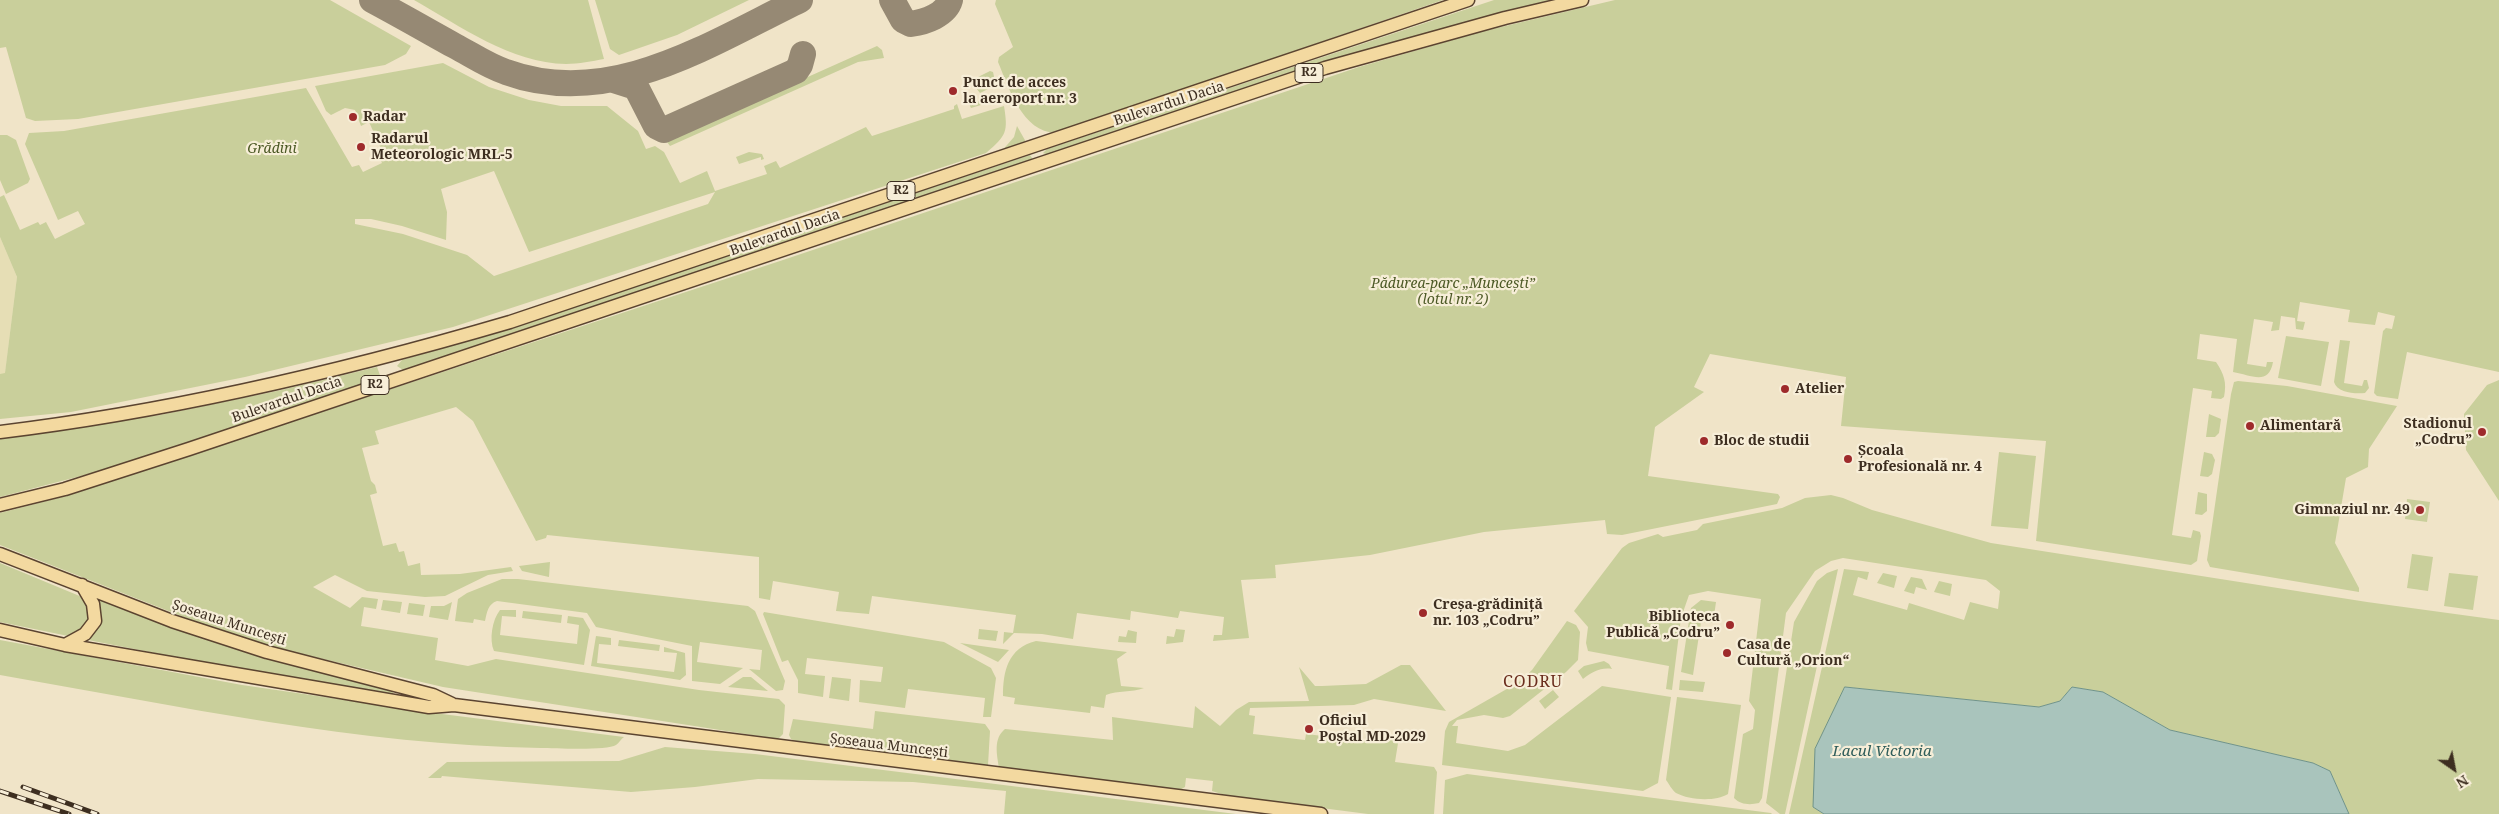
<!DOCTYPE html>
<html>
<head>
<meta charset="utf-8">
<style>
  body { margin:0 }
  #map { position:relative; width:2499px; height:814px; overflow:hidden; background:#f0e4c8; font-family:"Noto Serif",serif }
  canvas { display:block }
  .north { position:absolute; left:2429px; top:744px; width:50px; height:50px; -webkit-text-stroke:4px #f7eed8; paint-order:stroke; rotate:147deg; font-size:14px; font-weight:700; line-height:20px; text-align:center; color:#3d2e20 }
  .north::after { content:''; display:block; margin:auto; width:18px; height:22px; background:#3d2e20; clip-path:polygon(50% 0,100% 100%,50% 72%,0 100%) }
</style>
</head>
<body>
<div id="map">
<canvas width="2499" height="814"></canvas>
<div class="north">N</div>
</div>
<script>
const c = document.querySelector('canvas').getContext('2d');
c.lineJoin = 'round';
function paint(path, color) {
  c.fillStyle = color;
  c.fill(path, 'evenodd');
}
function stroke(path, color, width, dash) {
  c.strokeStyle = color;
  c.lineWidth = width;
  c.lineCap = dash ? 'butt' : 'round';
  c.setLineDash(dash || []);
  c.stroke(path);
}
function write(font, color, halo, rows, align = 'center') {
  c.font = font + ' "Noto Serif",serif';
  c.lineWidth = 4.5;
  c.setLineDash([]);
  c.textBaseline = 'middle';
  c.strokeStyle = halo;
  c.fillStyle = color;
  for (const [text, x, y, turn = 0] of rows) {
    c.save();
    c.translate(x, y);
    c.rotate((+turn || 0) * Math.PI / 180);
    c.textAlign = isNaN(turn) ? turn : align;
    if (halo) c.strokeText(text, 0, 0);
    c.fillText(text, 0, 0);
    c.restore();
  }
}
const farmland = new Path2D(`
  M0,237L17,277L5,374H0Z`);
const green = new Path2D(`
  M0,0H330L411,46L406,54L385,65L78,119L35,121L26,118L6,47L0,48Z
  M414,0H588L604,59C592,61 579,64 566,64C511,63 460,26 414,0Z
  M595,0H749L677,35L619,55L610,49Z
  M996,0H1443L1056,133C1022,132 1009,88 998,62L999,57L1013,47L995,4Z
  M1494,0H1552C1381,43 1215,99 1048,155L1043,153L1047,149Z
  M1615,0H2499V372L2407,352L2398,399L2377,396L2374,393L2383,331L2386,328L2392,329L2395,316L2378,312L2375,325L2348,322L2350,310L2300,302L2297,321L2305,322L2303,330L2296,329L2295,318L2281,316L2279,330L2271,331L2273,322L2254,319L2247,364L2266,367L2267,362H2273C2269,386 2251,375 2233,372L2237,339L2200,334L2197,359L2216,362C2224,374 2227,382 2224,397L2221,399L2211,398L2212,391L2193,388L2172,535L2191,538L2193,530L2200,532L2201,536L2197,561L2191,565L2036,541L2046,441L1841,426L1846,377L1710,354L1694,387L1704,392L1655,427L1648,476L1778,494L1780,497L1777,504L1622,535L1607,534L1605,520L1484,532L1370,555L1275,565L1276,578L1241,580L1249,638L1213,641L1214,635H1222L1224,617L1180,611L1178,618L1131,611L1130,620L1077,613L1073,639L1042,634L1014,633L1003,644L1004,632L1013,633L1016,615L872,596L869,614L836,611L839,592L773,581L770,600L759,598V557L547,535L546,538L536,541L473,421L456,407L375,431L379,444L362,448L371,481L375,485L377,493L370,495L383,546L396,543L399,552L404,551L408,566L420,563L421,575L460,574L511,567L513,571L488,575L445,596L425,597L367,591L335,575L313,587L350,608L362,597L378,599L376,609L364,607L361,626L438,638L435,660L468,666L496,659L699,690L779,699L785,705L783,734L778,739L443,687L263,645L217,630L0,545V513L66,496L780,261L1359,67L1480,32Z
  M877,46L882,50L884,58L858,62L670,146L667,142L669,139Z
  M443,63L489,87L529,100L561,106H607L638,131L646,149L655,146L664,152L680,183L707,171L715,191L767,174L764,166L776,161L780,168L866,127L872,136L954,109V106L957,104L962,119L1004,106C1008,132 1007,135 986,153L453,327L245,377L71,412L0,419V374L5,373L17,277L0,237V197L4,195L20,230L38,222L40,225L46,222L55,239L85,224L78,211L58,220L25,144L29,133L64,131L306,88L352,167L359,165L363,172L382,163L378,155L383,153L369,122L361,126L355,110L345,108L331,115L326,111L315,86ZM494,171L529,252L715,192L708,204L494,276L467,255L403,234L355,224V219H371L402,226L446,240L447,212L441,189Z
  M990,71L993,72L996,85L980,93L972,83L978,77Z
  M1001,93L1003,94L1001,99L971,108L967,99L970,98L973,103Z
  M1017,126L1026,142L1000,153L1014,137Z
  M0,135H7L16,140L30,179L28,183L6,194L0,180Z
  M749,152L762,154L764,159L761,160V157L739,164L736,157Z
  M1030,155L1032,158L1031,162L403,370L397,366L402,360L504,330Z
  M2286,336L2329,342L2321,386L2278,378Z
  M2340,340L2350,341L2344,383L2362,386L2364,380H2367L2369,388L2365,393C2355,394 2337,393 2334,382Z
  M377,367L381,378L131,463L0,497V437L160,415L277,391Z
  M2499,380V501L2466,450L2464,414L2487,385Z
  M2238,381L2287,386L2397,406L2369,449L2368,467L2346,478L2335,543L2359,588V592L2210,567L2207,560L2231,394L2234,382Z
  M2209,414L2221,419L2219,433L2215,437H2206Z
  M1999,452L2036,456L2028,529L1991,526Z
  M2204,452L2212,454L2215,460L2212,474L2208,477L2200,476Z
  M2198,492L2207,494V511L2202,515L2195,514Z
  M1831,495L1843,498L1872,510L1991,543L2367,602L2499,620V814H2349L2330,771L2313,763L2170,730L2103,692L2072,687L2060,701L2039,707L1845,687L1813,807L1824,814H1789L1844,569L1869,572L1867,580L1858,577L1853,595L1907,610L1909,603L1964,620L1970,602L1998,609L2000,591L1986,580L1843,558L1831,561L1815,571L1786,613L1762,798L1759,803C1750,805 1741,805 1734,798L1743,734L1753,729L1755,710L1749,701L1761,599L1708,591L1689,595L1681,618L1672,690L1666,689L1669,666L1588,651L1586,643L1588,627L1574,611L1622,548L1629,543L1658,534L1663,537L1697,530L1703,524L1782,508L1805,498Z
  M2407,499L2430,502L2427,522L2405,519Z
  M2412,554L2433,557L2428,591L2407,588Z
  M550,562L549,577L522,571L519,566Z
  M0,563L82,597L88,603L89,623L73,637L0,622Z
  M1838,569L1785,814H1780L1766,803L1794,622L1817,581L1827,573Z
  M1883,573L1897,576L1894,588L1877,583Z
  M2449,573L2478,576L2473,610L2444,606Z
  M1911,577L1922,579L1927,590L1916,587L1914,594L1904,591Z
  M502,579H518L748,606L755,611L785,681L783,690L776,691L749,669L760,670L762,650L700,642L697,662L743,668L720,684L692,681V646L596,627L587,613L497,601C488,604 487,612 485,621L474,619L473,623L455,621L458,599L467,593Z
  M1939,581L1952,584L1950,596L1934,592Z
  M95,596L218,643L393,692L392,695L283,678L88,640L96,628Z
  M383,600L402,602L400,613L381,610Z
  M1701,600L1716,602L1713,623L1701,622L1693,675L1681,672L1691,608Z
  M452,602L448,620L429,617L431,606H444Z
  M409,603L425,605L423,616L407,614Z
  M500,610H516V617L502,616L500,635L577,644L579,625L567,623L568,616L583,618L590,630L584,665L494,651C489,640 492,620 500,610Z
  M523,611L562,615L561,623L522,618Z
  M764,612L944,642L991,668L996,678L991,717H983L985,698L908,689L905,708L859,702L860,680L881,682L883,667L807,658L805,674L825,676L823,697L798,693V680L788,660L782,662L763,614Z
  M1567,621L1576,625L1580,632L1578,660L1566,672L1510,716L1503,718L1484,715L1457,720L1452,726H1458L1456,743L1508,751L1525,745L1602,686L1671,697L1658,783L1643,791L1442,765L1445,731L1449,722L1519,682L1532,670Z
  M979,629L998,631L996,641L978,639Z
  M1176,629L1185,630L1183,642L1166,644L1167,636L1174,637Z
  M1128,630L1137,632L1136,643L1118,642L1119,636L1126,637Z
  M596,636L611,638V645L599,644L597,663L674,672L677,653L664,652V647L685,653L686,675L680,680L591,666Z
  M0,640L242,685L434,713L624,737C621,739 619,743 616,745C607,751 554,748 541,748C358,745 179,706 0,675Z
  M619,640L660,645L659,651L618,646Z
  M1036,641L1127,652L1117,659L1121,686L1144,688C1131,693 1118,690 1106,695L1104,708L1091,706L1090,713L1014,704L1015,698L1003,696C1003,671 1008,648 1036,641Z
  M960,643L1009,650L998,662Z
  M1604,661L1609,664L1612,669C1601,667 1592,672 1583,679L1578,671L1584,666Z
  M1401,665H1410L1446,711L1374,699L1354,705L1250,708L1249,715L1255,716L1253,734L1305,740L1306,734L1365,741L1366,732L1399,737L1395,762L1434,767L1437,772L1434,814H1368L1228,796L1212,791L1213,781L1186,778L1185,787L1178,791L999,768C997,754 993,739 1005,729L1113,740L1112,717L1193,728L1195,706L1220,726L1236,710L1249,702L1309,701L1299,667L1315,686H1322L1366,684Z
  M743,677H751L768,691L728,687Z
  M832,677L851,679L849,701L829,698Z
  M1680,680L1705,682L1703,692L1679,690Z
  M1553,690L1559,697L1545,709L1539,701Z
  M1677,697L1741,705L1728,794C1715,802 1689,800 1676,793C1672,790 1669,784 1666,780Z
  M875,711L985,724L990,731L988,765L984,766L797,742L791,739L789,735L793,719L873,729Z
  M665,747L755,754L1236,814H1004L1006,791L913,782L758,779L695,787L631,792L442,776L441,778H428L447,762L619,761Z
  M1467,774L1771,813L1772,814H1443L1445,780Z`);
const water = new Path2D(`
  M1845,687L2039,707L2060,701L2072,687L2103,692L2170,730L2313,763L2330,771L2349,814H1824L1813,807L1815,749Z`);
const taxiway = new Path2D(`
  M372,0C400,15 428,31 455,46C472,55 488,66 506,72C610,110 709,44 800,0
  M892,0L903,20L911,24C925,22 946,15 950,0
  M614,80L636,87L656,126L664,130L796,71L800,65L803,54`);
const primary = new Path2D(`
  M0,432C174,411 343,371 510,322L1468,0
  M0,505L65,489L189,449L1325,68L1505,18L1582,0
  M0,554L172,621L267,652L433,695L452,704
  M0,630L65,645L429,707L454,705L1321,814
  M65,645L85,634L95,621L93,604L82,585`);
const rail = new Path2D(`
  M23,787L97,814
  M0,791L69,814`);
const markers = [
  [953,91,5,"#9e2a2b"],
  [353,117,5,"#9e2a2b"],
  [361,147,5,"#9e2a2b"],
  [1785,389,5,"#9e2a2b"],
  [2250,426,5,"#9e2a2b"],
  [2482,432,5,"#9e2a2b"],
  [1704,441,5,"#9e2a2b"],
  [1848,459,5,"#9e2a2b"],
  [2420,510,5,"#9e2a2b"],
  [1423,613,5,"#9e2a2b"],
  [1730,625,5,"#9e2a2b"],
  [1727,653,5,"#9e2a2b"],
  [1309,729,5,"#9e2a2b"]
];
const shields = [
  [1309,73,28],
  [901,191,28],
  [375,385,28]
];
const shieldNames = [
  ["R2",1309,73],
  ["R2",901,191],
  ["R2",375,385]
];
const poiNames = [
  ["Punct de acces",963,83],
  ["la aeroport nr. 3",963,99],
  ["Radar",363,117],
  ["Radarul",371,139],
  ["Meteorologic MRL-5",371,155],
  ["Atelier",1795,389],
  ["Stadionul",2472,424,"right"],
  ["„Codru”",2472,440,"right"],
  ["Alimentară",2260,426],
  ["Bloc de studii",1714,441],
  ["Școala",1858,451],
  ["Profesională nr. 4",1858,467],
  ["Gimnaziul nr. 49",2410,510,"right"],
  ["Creșa-grădiniță",1433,605],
  ["nr. 103 „Codru”",1433,621],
  ["Biblioteca",1720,617,"right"],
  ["Publică „Codru”",1720,633,"right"],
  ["Casa de",1737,645],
  ["Cultură „Orion“",1737,661],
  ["Oficiul",1319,721],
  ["Poștal MD-2029",1319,737]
];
const streetNames = [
  ["Bulevardul Dacia",1169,104,-18],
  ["Bulevardul Dacia",785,233,-19],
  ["Bulevardul Dacia",287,400,-19],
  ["Șoseaua Muncești",229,623,18],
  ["Șoseaua Muncești",889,746,7]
];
const parkNames = [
  ["Grădini",272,149],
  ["Pădurea-parc „Muncești”",1453,284],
  ["(lotul nr. 2)",1453,300]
];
const waterNames = [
  ["Lacul Victoria",1882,752]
];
const quarterNames = [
  ["CODRU",1533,682]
];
paint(farmland, '#e6deb5');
paint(green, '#c9cf9b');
paint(water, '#a9c4bc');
stroke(water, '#6f938a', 1);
stroke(taxiway, '#968974', 26);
stroke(primary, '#5b4430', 15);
stroke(primary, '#f3d9a0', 12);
stroke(rail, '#3d2e20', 5);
stroke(rail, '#f7eed8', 3, [9]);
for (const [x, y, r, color] of markers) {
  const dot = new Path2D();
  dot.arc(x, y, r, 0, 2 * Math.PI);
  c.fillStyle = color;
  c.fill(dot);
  stroke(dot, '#f7eed8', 2);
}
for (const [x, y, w] of shields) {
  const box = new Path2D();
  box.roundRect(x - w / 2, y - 9.5, w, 19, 4);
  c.fillStyle = '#f7eed8';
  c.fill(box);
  stroke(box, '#3d2e20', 1);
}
write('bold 12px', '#3d2e20', null, shieldNames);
write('bold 14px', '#3d2e20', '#f7eed8', poiNames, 'left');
write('14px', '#3d2e20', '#f7eed8', streetNames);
write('italic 14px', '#4d5a26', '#f7eed8', parkNames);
write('italic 15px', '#2f5d5a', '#f7eed8', waterNames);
c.letterSpacing = '1px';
write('16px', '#6b2e1e', '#f7eed8', quarterNames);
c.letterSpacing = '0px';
</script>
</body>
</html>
